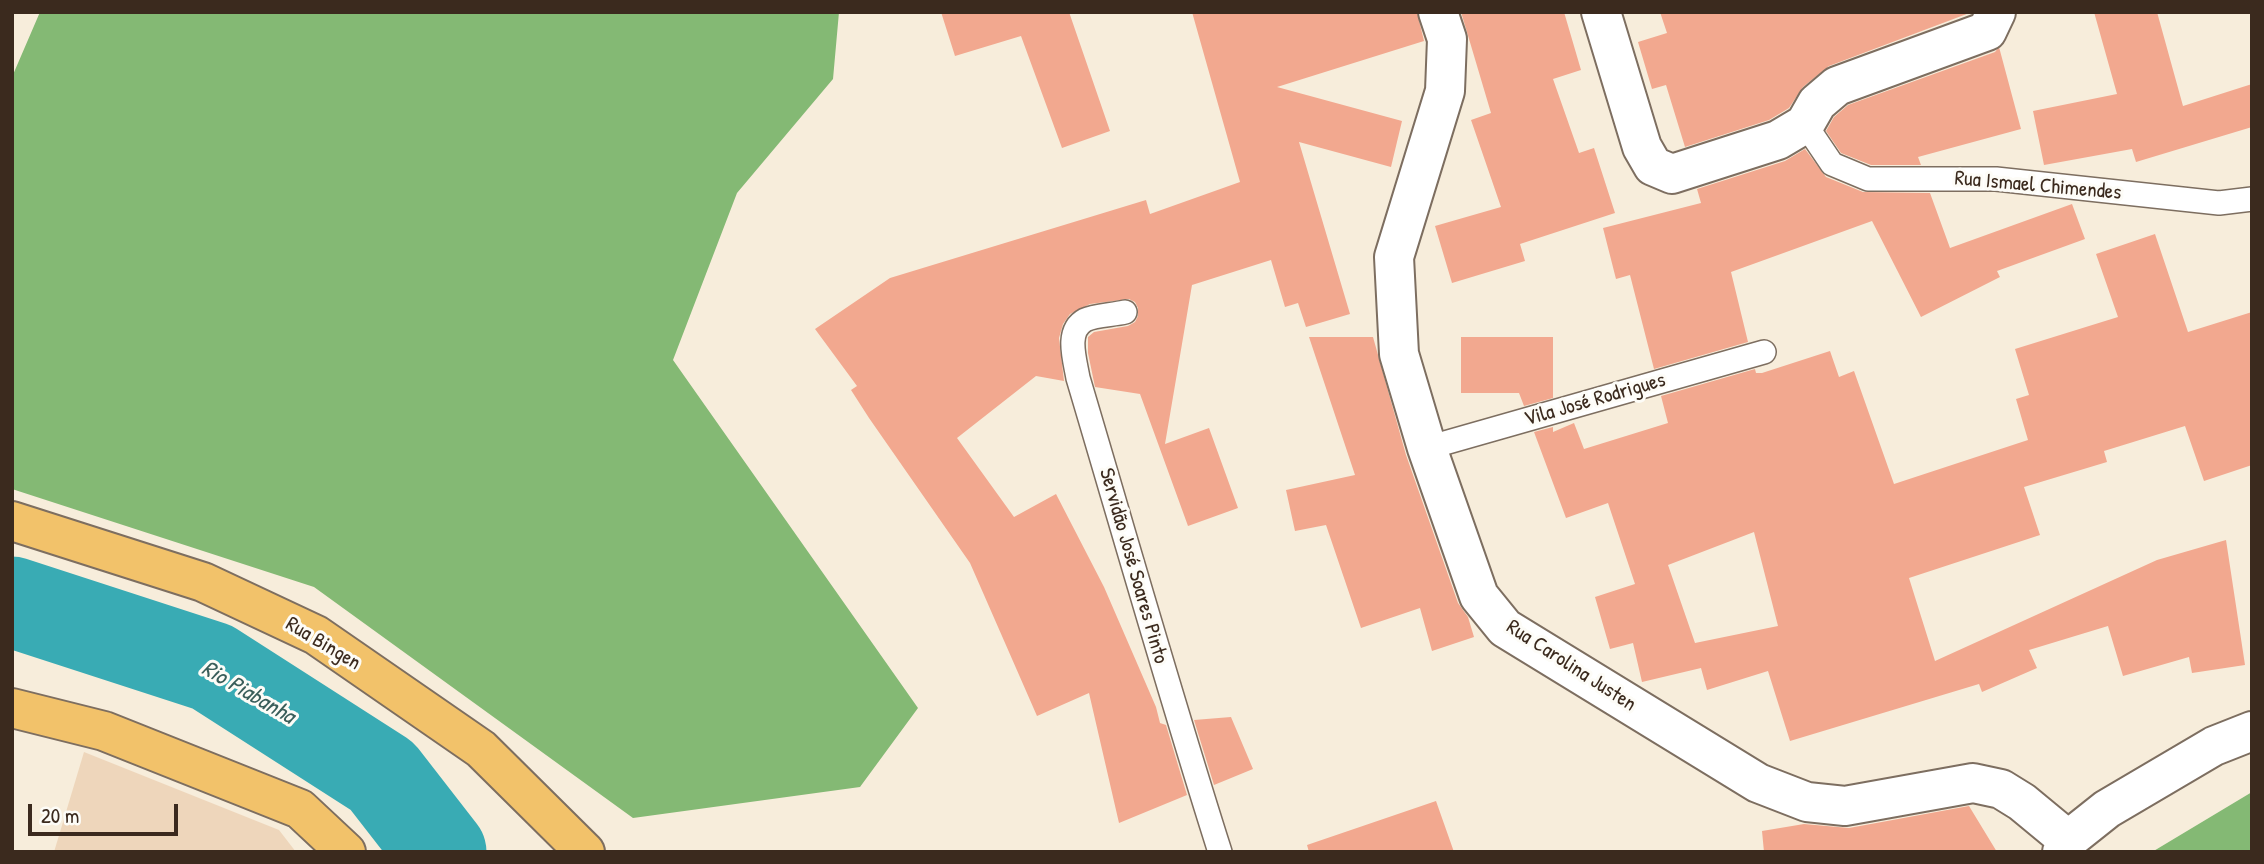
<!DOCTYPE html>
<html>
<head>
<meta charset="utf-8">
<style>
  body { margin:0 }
  #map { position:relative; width:2264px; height:864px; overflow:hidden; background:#f7eddb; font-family:"Patrick Hand",sans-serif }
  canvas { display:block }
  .frame { position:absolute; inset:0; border:14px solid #3b2a1e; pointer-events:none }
  .scale { position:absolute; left:28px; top:804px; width:150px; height:32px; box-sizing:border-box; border:4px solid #3b2a1e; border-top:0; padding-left:9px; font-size:21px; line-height:24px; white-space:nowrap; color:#3b2a1e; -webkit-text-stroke:5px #fdfcf7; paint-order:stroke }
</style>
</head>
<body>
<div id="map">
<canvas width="2264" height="864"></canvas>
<div class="frame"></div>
<div class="scale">20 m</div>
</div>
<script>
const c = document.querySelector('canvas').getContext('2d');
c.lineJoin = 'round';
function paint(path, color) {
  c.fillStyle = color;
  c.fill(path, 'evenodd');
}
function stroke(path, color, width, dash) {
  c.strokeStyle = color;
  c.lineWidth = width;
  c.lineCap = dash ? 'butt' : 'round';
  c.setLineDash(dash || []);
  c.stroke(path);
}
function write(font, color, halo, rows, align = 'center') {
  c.font = font + ' "Patrick Hand",sans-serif';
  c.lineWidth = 6;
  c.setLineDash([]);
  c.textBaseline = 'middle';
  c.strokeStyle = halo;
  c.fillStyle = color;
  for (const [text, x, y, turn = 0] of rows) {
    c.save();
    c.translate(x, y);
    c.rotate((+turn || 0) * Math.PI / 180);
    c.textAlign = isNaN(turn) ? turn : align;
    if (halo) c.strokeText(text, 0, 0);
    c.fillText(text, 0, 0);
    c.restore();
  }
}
const built = new Path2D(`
  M84,752L279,830L296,852H54Z`);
const forest = new Path2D(`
  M40,12H839L833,79L737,193L673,360L918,708L860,787L633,818L314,587L12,489V77Z
  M2252,792V852H2152Z`);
const river = new Path2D(`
  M12,602L212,667L382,776L441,852`);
const building = new Path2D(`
  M941,12H1069L1110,131L1062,148L1021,36L955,56Z
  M1192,12H1417L1424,41L1277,87L1402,121L1391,167L1299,142L1350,314L1306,327L1298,303L1285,307L1271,260L1192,285L1165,444L1209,428L1238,508L1188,526L1140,394L1095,387L1088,353V337L1094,332L1128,326L1135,322L1138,316V308L1135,302L1129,299L1090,304L1070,314L1063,324L1059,338L1064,381L1036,376L957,438L1014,517L1056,494L1104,587L1156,707L1160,723L1166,725L1187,795L1119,823L1089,693L1037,716L970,563L869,418L851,390L857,386L815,329L890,278L1146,200L1150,214L1240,182Z
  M1461,12H1564L1581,70L1553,79L1579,153L1594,148L1615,213L1520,244L1525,261L1452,283L1435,226L1501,207L1471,120L1491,113Z
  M1660,12H1972L1829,66L1803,87L1789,108L1769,120L1685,147L1666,85L1652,89L1638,42L1667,33Z
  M2094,12H2157L2183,106L2252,84V127L2136,162L2132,149L2044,165L2033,111L2117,94Z
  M1999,47L2021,129L1918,157L1921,165H1871L1841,153L1826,131L1834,117L1848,105L1995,52Z
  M1805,149L1826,177L1863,192L1930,193L1950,248L2072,204L2085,239L1997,271L2000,277L1921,317L1872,221L1731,272L1748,342L1654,369L1630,275L1616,279L1603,228L1701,203L1697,189L1785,161Z
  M2155,234L2188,332L2252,312V465L2204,481L2185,426L2104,451L2107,462L2024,487L2040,535L1909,578L1935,661L2157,560L2226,540L2245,665L2192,673L2189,657L2123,676L2108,626L2029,650L2037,668L1982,692L1979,684L1790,741L1768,671L1707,690L1701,668L1642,682L1633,643L1610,649L1595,597L1635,584L1608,503L1566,518L1534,432L1553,427V432L1574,423L1584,449L1668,423L1661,396L1755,369L1756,373H1762L1830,351L1839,377L1854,371L1894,484L2028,440L2016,399L2029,395L2015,349L2118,317L2096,254ZM1754,532L1778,626L1695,643L1668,565Z
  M1309,337H1373L1406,455L1458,603L1468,617L1474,637L1432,651L1420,608L1361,628L1326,525L1295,531L1286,490L1355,475Z
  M1461,337H1553V398L1524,406L1519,393H1461Z
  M1231,717L1253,769L1214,785L1194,720Z
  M1436,801L1454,852H1309L1307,845Z
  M1969,806L1997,852H1764L1762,831L1804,824L1849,828Z`);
const service = new Path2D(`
  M1805,124L1832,164L1868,179H1996L2219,203L2252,199
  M1125,312C1113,315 1095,315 1085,320C1065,331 1075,360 1078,378C1125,536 1170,695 1220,852
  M1427,448L1764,352`);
const minor = new Path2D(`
  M1438,12L1447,39L1445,91L1394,257L1399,354L1427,448L1479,596L1505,628L1758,783L1807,802L1845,806L1973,783L2001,789L2022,802L2068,840
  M1601,12L1642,147L1653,166L1672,174L1778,140L1805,124L1817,103L1837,86L1987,31L1996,12
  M2062,852L2068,840L2107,809L2214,746L2252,731`);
const primary = new Path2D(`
  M12,521L203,582L316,635L481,749L585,852
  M12,708L104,731L300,809L346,852`);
const streetNames = [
  ["Rua Ismael Chimendes",2038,186,5],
  ["Vila José Rodrigues",1595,400,-16],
  ["Servidão José Soares Pinto",1133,566,74],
  ["Rua Bingen",323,644,31],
  ["Rua Carolina Justen",1571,666,33]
];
const waterNames = [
  ["Rio Piabanha",248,693,30]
];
paint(built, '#eed6bb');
paint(forest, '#84b974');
stroke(river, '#39abb4', 91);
paint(building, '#f2a88f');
stroke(service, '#7d6e60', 26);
stroke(minor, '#7d6e60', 42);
stroke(primary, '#7d6e60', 42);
stroke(service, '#fff', 23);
stroke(minor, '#fff', 38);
stroke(primary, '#f2c26a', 38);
write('21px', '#3b2a1e', '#fdfcf7', streetNames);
write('italic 23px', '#3a5e5a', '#fdfcf7', waterNames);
</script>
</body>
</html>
